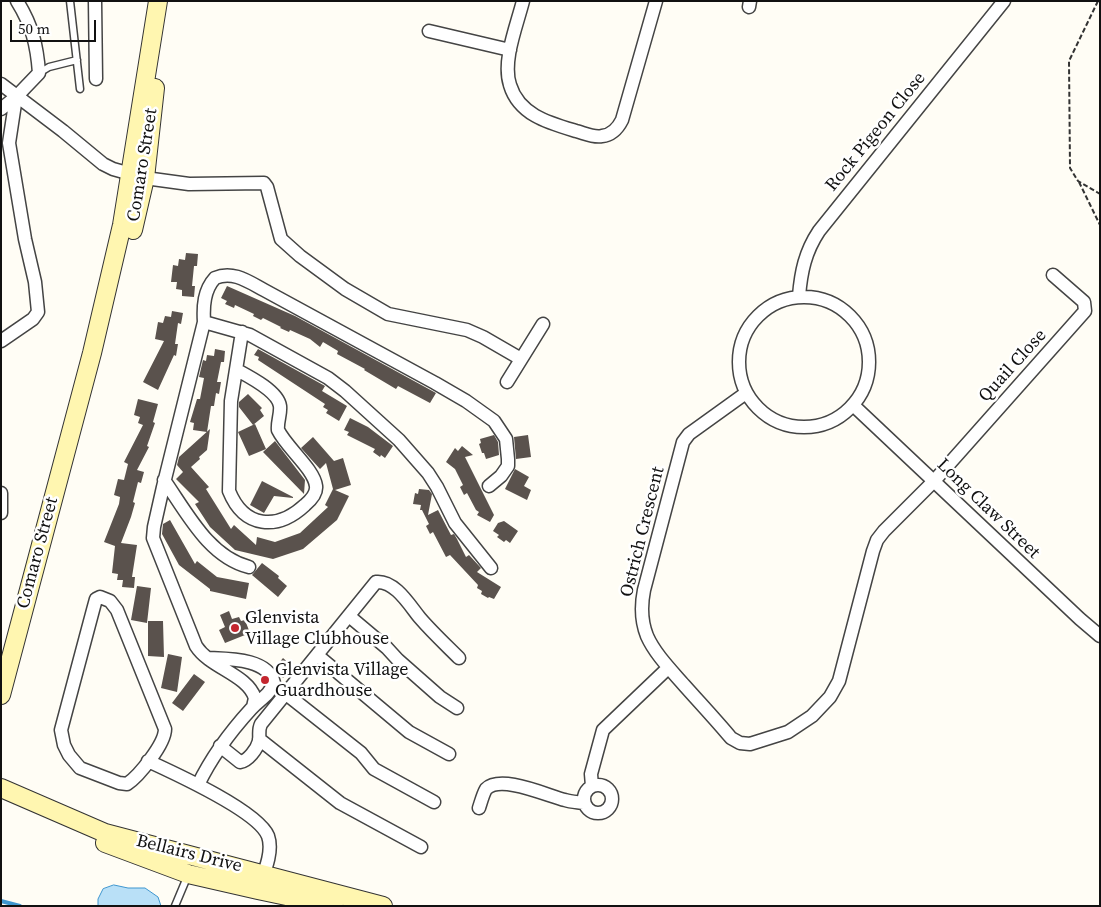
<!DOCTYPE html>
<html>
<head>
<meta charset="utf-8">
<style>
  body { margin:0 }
  #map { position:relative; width:1101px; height:907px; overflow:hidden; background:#fffdf5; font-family:"Source Serif 4",serif }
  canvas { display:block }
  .frame { position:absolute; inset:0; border:2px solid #111; pointer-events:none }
  .scale { position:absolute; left:10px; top:20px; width:86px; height:22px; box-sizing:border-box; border:2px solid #111; border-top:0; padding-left:6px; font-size:15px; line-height:18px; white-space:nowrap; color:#111; -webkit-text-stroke:4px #fff; paint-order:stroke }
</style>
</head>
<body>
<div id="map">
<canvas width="1101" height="907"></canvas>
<div class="frame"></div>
<div class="scale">50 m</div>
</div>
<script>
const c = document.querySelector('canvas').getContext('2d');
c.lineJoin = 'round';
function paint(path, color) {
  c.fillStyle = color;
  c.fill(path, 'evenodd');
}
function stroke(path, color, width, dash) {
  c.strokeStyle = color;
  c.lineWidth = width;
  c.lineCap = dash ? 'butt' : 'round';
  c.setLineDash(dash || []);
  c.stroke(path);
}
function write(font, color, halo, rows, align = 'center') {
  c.font = font + ' "Source Serif 4",serif';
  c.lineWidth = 5;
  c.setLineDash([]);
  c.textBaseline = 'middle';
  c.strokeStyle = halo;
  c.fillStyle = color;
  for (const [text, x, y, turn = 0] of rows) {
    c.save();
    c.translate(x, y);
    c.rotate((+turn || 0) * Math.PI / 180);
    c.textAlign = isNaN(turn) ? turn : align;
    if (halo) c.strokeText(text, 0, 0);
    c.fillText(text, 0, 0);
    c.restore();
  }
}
const water = new Path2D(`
  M114,885L128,888H145L158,897L161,906H98V899L103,889Z`);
const stream = new Path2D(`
  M1,901L20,906`);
const building = new Path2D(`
  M186,253L198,254L197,266H194L192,286H195L194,297L182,296V290L176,289L177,282H171L173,265L178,266L179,259L185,260Z
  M227,286L295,316L436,393L430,403L398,386L396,389L364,370L365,369L337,354L338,351L323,342L320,347L310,339L290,330L289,332L280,328L281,327L263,318L261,320L253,316L254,314L235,305L234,308L225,304L227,301L221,298Z
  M172,311L183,313L181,324L178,323L175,344H178L176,356L174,355L158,390L143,382L164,341L155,339L158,322L163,323L165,316L171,317Z
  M215,349L225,351L224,362H221L217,382H221L219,394L216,393L214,406H211L207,432L193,430L194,423L190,422L197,399H200L204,378L199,377L203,360L206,361L207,355L214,356Z
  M258,349L325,386L322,391L347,406L339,421L326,413L328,410L323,407L325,404L258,360L259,357L254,355Z
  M248,394L262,408L260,410L264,416L253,425L239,407V402Z
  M138,399L158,404L153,422L155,423L147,446L149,447L137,470L144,472L141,483L138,482L133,502L135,503L131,517L121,543L137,545L132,577H135L134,588L122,587L123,580H117L118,574L112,573L115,546L104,542L119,504L120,497L114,495L118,479L124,480L128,464L124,462L143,425L138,423L140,417L134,415Z
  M350,418L368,427L393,446L385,458L381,455L380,457L373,452L375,449L347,435L349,432L344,430Z
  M255,424L266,449L249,456L238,432Z
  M210,429L207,450L199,457L200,459L191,467L209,487L206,489L231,529L234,525L256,545L257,537L275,542L300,533L328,507L325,505L333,489L326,463L320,469L301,448L313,437L334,461L343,458L351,485L335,490L349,496L337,520L303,549L273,559L235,550L210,527L195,504L199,502L176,479L183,472L177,465L179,457Z
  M494,435L498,442L499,455L486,459L484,453H482L479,444L481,443L480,439Z
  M528,435L531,457L516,459L514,437Z
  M275,441L305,480L304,494L263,452Z
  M462,446L473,455L465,457L494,515L490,522L477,515L479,512L476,510L467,493L464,495L460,487L463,485L455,469L446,462L455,448L458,451Z
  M515,469L529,477L524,486L531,490L527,500L505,489Z
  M262,481L293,497V498L274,496L264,513L250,505Z
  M419,489L429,490L432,494L428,515L438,510L451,535L454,534L457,539L466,557L469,555L481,568L477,572L501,587L494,599L489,597L488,598L481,594L482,591L477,588L478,585L450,555L446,557L433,532L430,534L426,526L429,524L422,510H420L421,505L413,504L415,493L418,494Z
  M170,520L195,564L197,561L217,577L249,583L246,599L210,591V589L179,565L162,534L163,524Z
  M504,521L518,531L510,543L506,540L504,542L497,537L499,535L493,531L498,523Z
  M262,563L279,576L278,578L287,586L278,597L252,575Z
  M137,586L151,588L147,623L131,620Z
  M229,611L232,619L239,617L241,621L245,620L250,633L225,643L219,630L225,627L220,615Z
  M148,621H163L164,657L148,656Z
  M168,654L182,657L177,692L161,688Z
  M283,658L293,667L283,678L275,668Z
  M194,674L205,682L183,711L172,703Z`);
const path = new Path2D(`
  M1098,1L1069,61L1070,168L1078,181L1100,194
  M1079,182L1100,225`);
const lane = new Path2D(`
  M70,1L80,89
  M39,73L49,67L77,60
  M175,906L188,875`);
const street = new Path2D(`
  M95,1L96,79
  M523,1C517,25 502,61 510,85C519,115 549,123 576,131C584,133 594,138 602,136C612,135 618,128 622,120L656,1
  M749,7L750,1
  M429,31L510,50
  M1,84L63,131L103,164L113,169L145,178L189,184L264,183L267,187L281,239L300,256L345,289L388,314L467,330L483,337L521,359
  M1,109L16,97L39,73C37,45 32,25 17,1
  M799,296C801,272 805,252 819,231L1004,1
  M739 362a65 65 0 1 1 130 0a65 65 0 1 1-130 0Z
  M204,322L250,335L328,378L345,391L399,440L428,473L437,487L455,523L491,568
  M1,341L33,319L38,312L35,282L25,239L9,143L16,97
  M237,370C248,376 278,391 280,406C281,414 277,422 278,430C286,447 314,469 316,486C317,494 311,500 305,505C277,531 244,528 229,491L231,401L242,332
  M507,382L543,324
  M746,393L689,434L683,442L644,590C641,605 641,621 647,636C655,654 671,670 684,685C700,703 716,720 731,738L740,743L750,744L788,732L812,716L830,697L839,681L873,551L877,540L884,531L934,481L1085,311L1084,302L1053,275
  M853,405L1080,619L1100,636
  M164,480C187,513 209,557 249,567
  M1,493V513
  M100,597L110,601L117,610L165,729C165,744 139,776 127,784L119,783L80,768L69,755L64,745L61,730L93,610L96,599Z
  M349,616L387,648L398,660L440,697L457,708
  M317,655L409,732L449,754
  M285,693L361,753L374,769L434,802
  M253,707L255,698C247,674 210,668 196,646L153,538L154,527L163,487L204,322C203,306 204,290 215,278C233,270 249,282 264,290L435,383L466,401L494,421L506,439L508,459V466L501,476L489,486
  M259,739L340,803L421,847
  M220,746L240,762C248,761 257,749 259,741C260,735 258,730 261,724L376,582C395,580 410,606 420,618C432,632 446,645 459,658
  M148,761C174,773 258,811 268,836C273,850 266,868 261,881
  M584 799a14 14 0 1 1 28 0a14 14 0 1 1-28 0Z
  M198,785C212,756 230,732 251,709C260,699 269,696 274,683C268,658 228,659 208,658
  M592,786L591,774L603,730L668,668
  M479,808C481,802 483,794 486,789C501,774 548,796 565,800C571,802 578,802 584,803`);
const secondary = new Path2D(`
  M133,230L145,178L155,88
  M1,695L92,353L122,225L158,1
  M1,788L105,833L383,906
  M105,843L188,874L258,890L334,906`);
const markers = [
  [235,628,5,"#c4262e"],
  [265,680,5,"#c4262e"]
];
const streetNames = [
  ["Rock Pigeon Close",876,132,-51],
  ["Comaro Street",143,165,-81],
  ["Quail Close",1013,366,-48],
  ["Long Claw Street",988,509,44],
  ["Ostrich Crescent",643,532,-76],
  ["Comaro Street",38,553,-75],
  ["Bellairs Drive",189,854,14]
];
const poiNames = [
  ["Glenvista",245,618],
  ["Village Clubhouse",245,639],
  ["Glenvista Village",275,670],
  ["Guardhouse",275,691]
];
paint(water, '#b9e0f7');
stroke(water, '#3f96cf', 1);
stroke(stream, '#3f96cf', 4);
paint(building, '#5a524d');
stroke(lane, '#444', 9);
stroke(street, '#444', 15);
stroke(secondary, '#333', 20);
stroke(path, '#333', 2, [5, 2.5]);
stroke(lane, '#fff', 6);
stroke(street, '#fff', 12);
stroke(secondary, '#fff6b0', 18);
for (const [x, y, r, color] of markers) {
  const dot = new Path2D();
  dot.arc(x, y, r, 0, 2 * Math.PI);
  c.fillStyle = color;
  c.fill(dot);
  stroke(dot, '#fff', 2);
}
write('18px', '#111', '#fff', streetNames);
write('18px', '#111', '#fff', poiNames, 'left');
</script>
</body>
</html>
